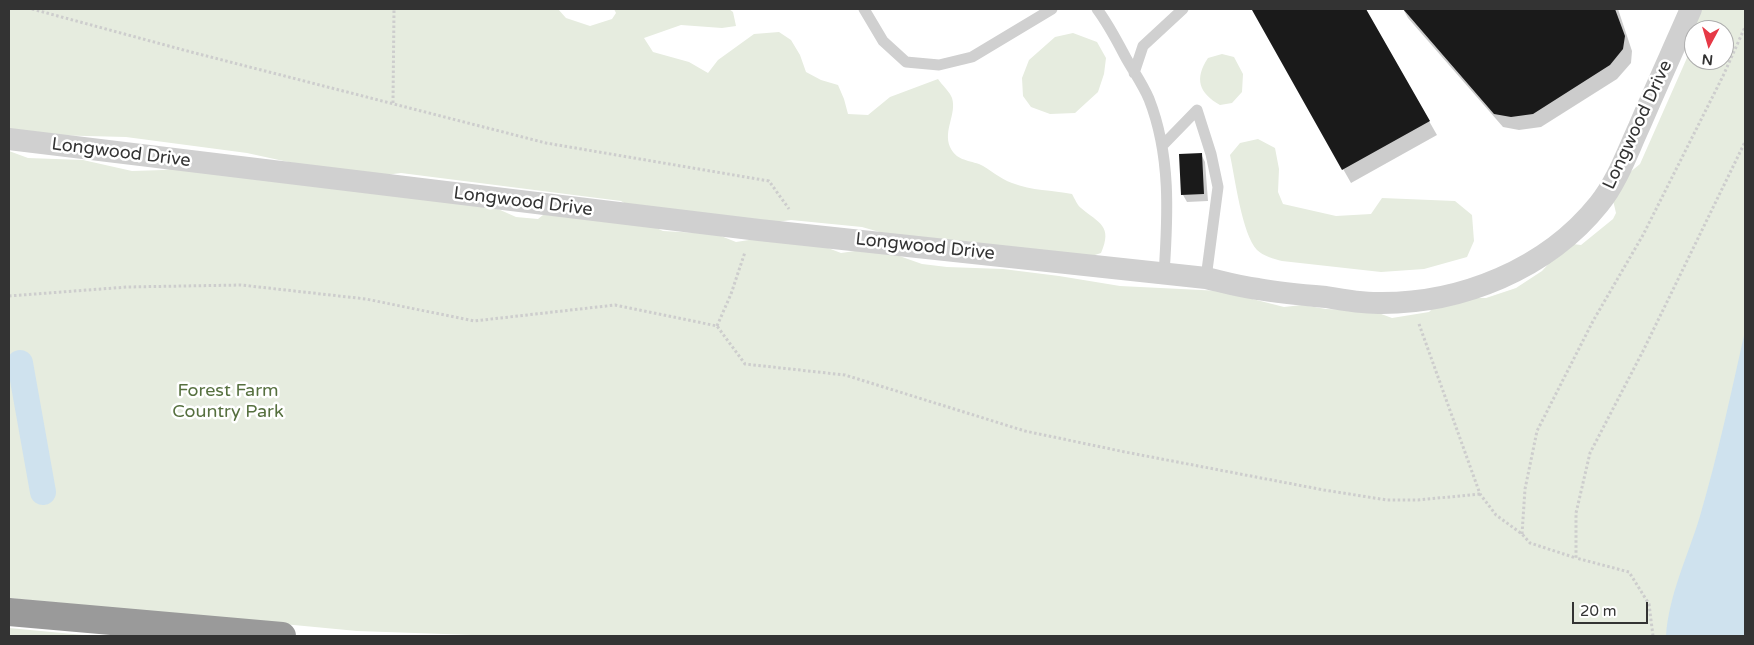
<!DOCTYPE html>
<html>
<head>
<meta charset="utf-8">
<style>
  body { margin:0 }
  #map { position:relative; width:1754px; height:645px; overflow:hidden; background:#fff; font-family:"Varela Round",sans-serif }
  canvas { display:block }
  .frame { position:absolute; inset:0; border:10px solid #333; pointer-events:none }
  .north { position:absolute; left:1684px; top:20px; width:50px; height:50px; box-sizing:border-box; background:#fff; border:1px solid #adadad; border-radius:50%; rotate:186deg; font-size:14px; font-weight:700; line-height:20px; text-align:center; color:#333 }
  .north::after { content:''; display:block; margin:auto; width:18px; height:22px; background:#e63946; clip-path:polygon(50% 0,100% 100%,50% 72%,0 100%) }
  .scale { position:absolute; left:1572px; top:602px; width:76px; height:22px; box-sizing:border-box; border:2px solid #333; border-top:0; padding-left:6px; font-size:15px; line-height:18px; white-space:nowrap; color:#333; -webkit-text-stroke:4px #fff; paint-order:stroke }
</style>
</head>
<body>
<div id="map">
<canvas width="1754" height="645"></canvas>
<div class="frame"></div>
<div class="north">N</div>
<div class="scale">20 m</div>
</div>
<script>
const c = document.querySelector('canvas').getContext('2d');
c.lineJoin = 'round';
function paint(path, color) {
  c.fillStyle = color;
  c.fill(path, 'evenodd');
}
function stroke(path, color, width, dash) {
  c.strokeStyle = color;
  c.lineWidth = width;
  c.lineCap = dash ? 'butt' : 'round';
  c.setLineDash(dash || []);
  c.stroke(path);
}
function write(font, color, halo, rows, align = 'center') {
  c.font = font + ' "Varela Round",sans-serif';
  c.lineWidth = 5;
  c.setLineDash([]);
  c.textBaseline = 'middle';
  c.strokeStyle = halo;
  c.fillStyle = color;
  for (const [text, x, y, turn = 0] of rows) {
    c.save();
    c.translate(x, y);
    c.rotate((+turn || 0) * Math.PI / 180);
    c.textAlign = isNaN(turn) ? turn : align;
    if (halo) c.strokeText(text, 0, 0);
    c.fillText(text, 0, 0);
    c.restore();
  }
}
const green = new Path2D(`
  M9,9H558L566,18L590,26L612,19L616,13L614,9H729L733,12L736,26L722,28L681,25L644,38L653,52L689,62L708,73L718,60L754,34L779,32L791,40L800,55L806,72L821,80L838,85L844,99L848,114L868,115L890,97L938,79C942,85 950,92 952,98C957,114 943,130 950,147C956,160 967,160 979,164C990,169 1000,179 1012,183C1032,191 1052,190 1072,194C1075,199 1077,205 1081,208C1099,223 1113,226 1101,253L1092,256L890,235L862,227L791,220L762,224L634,209L621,201L401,173L377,176L311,167L247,153L126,137L9,134Z
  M1686,9H1745V446L1667,636H501L357,631L9,598V151L28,158L83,160L132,171L163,170L192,166L498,209L516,217L538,219L548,211L643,222L663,231L716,234L736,242L775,236L828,248L841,253L862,250L888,252L922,264L947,267L1003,269L1059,276L1120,286L1221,291L1284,307L1302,305L1326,309L1373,311L1392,318L1429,312L1432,309L1475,298H1486L1516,288L1542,271L1554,258L1573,244L1581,245L1613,219L1616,213L1612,196L1623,178L1640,164L1694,42V60H1724V30H1694L1695,23Z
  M1073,33L1097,42L1106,58L1104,74L1098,92L1075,113L1050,114L1031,107L1023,96L1022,78L1029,60L1055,37Z
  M1222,54L1234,57L1243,74L1242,92L1232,103L1220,105C1199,93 1194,79 1208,58Z
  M1258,139L1275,148L1279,169L1278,192L1283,204L1336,216L1371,214L1382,198L1455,201L1472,215L1474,241L1467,257L1424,269L1381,272L1282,261C1274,259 1263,256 1257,250C1242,234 1235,178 1230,155L1240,143Z
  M9,628L94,636H9Z`);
const water = new Path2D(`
  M1745,331V636H1666C1669,594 1688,556 1700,516C1718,455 1731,393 1745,331Z`);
const shadow = new Path2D(`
  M1256,9H1365L1437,135L1351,183L1253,10Z
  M1403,9H1618L1632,51L1631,63L1617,79L1541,127L1519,130L1503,127L1408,18Z
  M1201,154L1205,162L1208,201L1187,202L1183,195Z`);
const canal = new Path2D(`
  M20,363L43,492`);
const building = new Path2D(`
  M1253,9H1366L1430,121L1342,170L1252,10Z
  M1403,9H1615L1625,36L1623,49L1610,65L1533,114L1511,117L1494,114Z
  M1202,153L1204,194L1181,195L1179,154Z`);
const path = new Path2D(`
  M32,9L191,52L546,143L769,181L789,209
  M393,103L394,9
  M9,296L127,287L241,285L366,299L474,321L615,305L717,326L745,364L845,375L1025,431L1125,452L1324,490L1387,500H1418L1480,494
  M1419,324L1480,494L1496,515L1522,534L1530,543L1576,558
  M717,326L731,294L745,252
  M1522,534L1525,489L1537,431L1593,321L1643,235L1723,76L1745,27
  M1653,636L1649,604L1629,572L1576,558V513L1590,453L1643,351L1745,142`);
const lane = new Path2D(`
  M864,9L883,41L906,62L939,65L972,57L1052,9
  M1097,9C1109,25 1117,41 1126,58C1134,72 1143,85 1149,99C1171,155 1168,215 1164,274
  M1134,73L1143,46L1183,9
  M1162,146L1197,110L1211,154L1218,187L1206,278`);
const street = new Path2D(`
  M9,139L759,230L1206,278C1223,282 1240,287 1258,289C1280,293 1303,295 1326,297C1343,300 1361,303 1378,303C1461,304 1547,269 1599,204C1617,182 1627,153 1639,127C1656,87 1674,48 1691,9`);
const highway = new Path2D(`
  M9,612L282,636`);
const streetNames = [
  ["Longwood Drive",1638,125,-65],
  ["Longwood Drive",121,153,7],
  ["Longwood Drive",523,202,7],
  ["Longwood Drive",925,247,6]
];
const parkNames = [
  ["Forest Farm",228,391],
  ["Country Park",228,412]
];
paint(green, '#e6ecdf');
paint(water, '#cfe2ee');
paint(shadow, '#0003');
stroke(canal, '#cfe2ee', 26);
paint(building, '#1a1a1a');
stroke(path, '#cdcdcd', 3, [2.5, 2.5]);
stroke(lane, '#d0d0d0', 11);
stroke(street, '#d0d0d0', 22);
stroke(highway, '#9a9a9a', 28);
write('18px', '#333', '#fff', streetNames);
write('18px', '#56703f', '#fff', parkNames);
</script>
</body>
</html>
